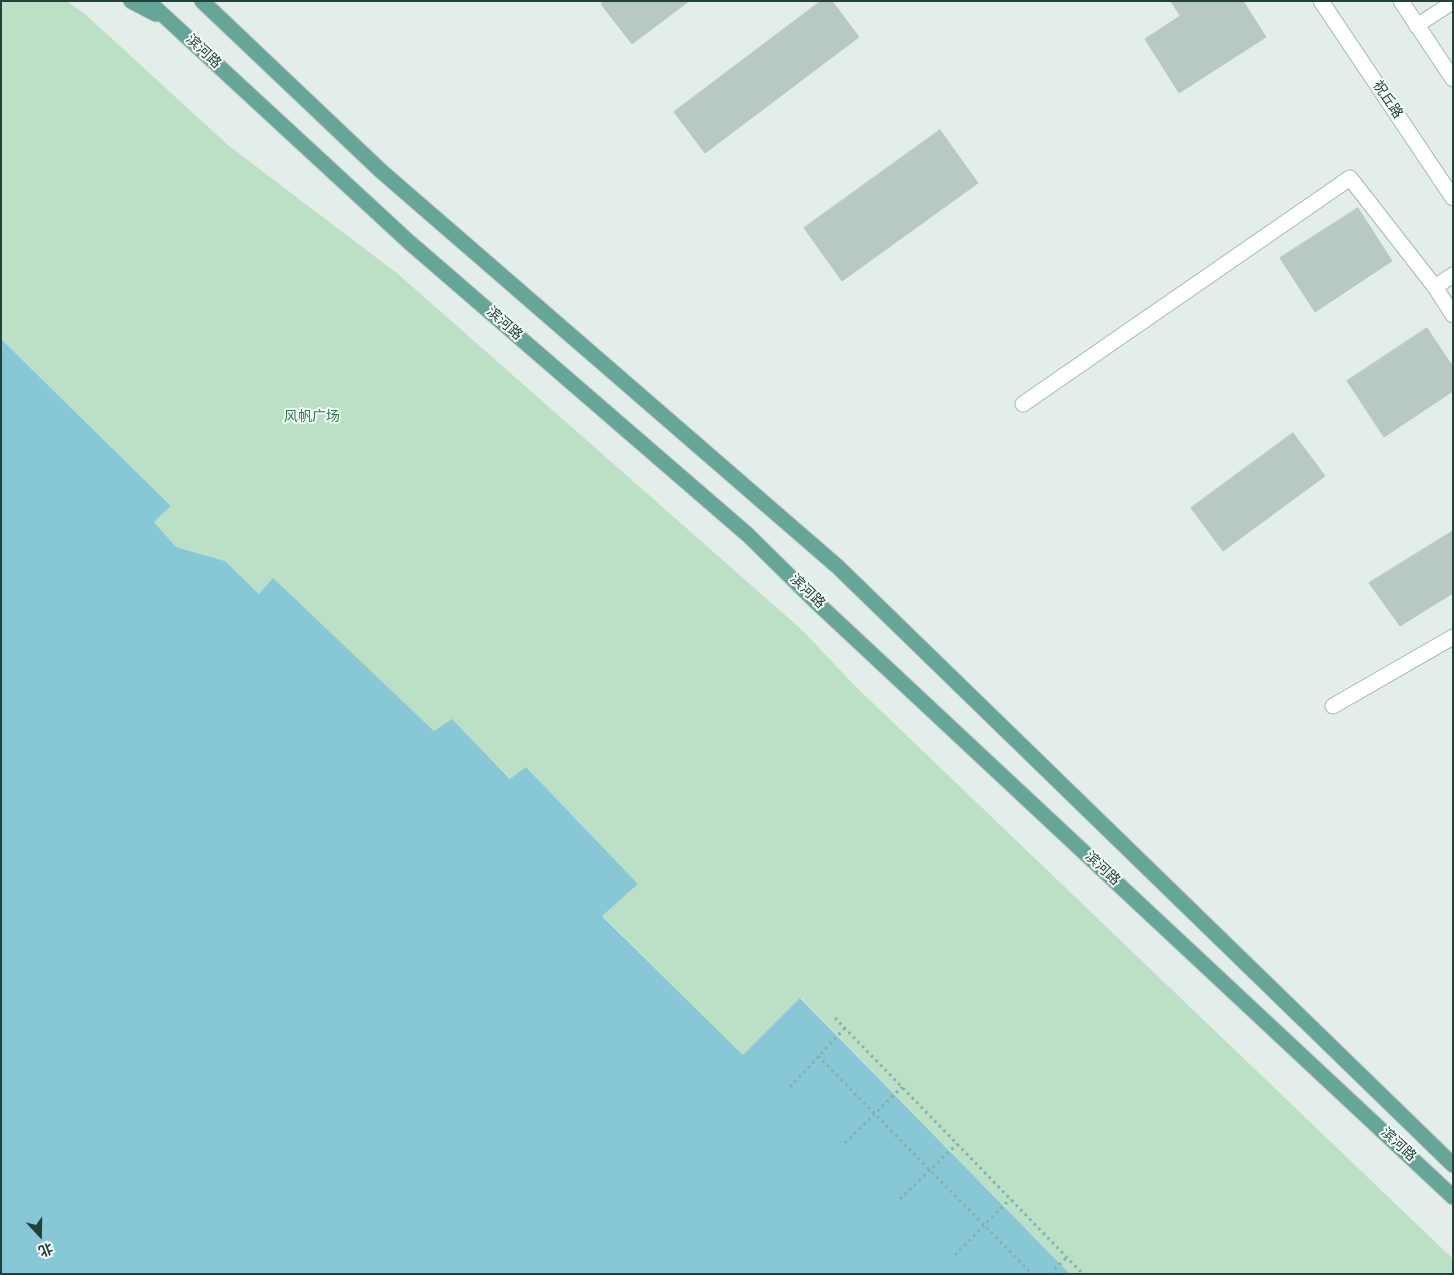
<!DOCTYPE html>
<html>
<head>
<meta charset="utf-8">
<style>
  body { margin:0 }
  #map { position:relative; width:1454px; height:1275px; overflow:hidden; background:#e3eeea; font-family:"Nunito Sans","Noto Sans SC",sans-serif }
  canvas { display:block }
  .frame { position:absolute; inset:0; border:2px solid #214139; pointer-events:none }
  .north { position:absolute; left:15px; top:1210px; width:50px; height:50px; -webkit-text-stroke:4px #f4faf7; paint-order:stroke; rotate:159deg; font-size:14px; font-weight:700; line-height:20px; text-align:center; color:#214139 }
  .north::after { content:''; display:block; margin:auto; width:18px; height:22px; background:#214139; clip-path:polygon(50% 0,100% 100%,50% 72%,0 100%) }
</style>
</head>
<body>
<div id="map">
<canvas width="1454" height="1275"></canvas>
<div class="frame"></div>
<div class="north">北</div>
</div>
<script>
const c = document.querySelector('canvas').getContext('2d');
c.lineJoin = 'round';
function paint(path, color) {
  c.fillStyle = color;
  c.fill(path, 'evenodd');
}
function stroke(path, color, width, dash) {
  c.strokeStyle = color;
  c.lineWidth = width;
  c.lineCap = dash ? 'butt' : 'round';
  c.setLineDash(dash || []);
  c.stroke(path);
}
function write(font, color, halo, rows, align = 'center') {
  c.font = font + ' "Nunito Sans","Noto Sans SC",sans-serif';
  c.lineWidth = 4;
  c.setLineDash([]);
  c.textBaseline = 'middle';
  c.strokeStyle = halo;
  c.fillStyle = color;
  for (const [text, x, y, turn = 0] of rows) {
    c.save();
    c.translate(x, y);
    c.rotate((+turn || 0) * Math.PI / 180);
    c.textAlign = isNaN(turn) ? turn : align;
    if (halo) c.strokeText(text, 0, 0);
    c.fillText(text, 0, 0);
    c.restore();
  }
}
const green = new Path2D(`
  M1,1H67L86,15L229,146L398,274L802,630L855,686L1453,1259V1274H1070L801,998L744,1056L602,915L638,884L526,767L511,779L452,720L434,731L273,579L259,594L225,561L176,547L154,522L171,506L1,339Z`);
const water = new Path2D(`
  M1,339L171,506L154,522L176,547L225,561L259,594L273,578L434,731L452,719L510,779L526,767L638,884L602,916L743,1055L800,998L1070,1274H1Z`);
const building = new Path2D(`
  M604,1H689L632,44L601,4Z
  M821,1H832L859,37L705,153L674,112Z
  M1171,1H1243L1266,37L1179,93L1145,39L1180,16Z
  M940,130L978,183L842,281L804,228Z
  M1358,208L1392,261L1315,312L1280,258Z
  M1427,328L1453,367V391L1384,437L1347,381Z
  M1293,433L1325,476L1223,551L1191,508Z
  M1453,531V593L1400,626L1369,583Z`);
const path = new Path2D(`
  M835,1018L1083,1274
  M818,1056L1032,1274
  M790,1087L845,1028
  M845,1143L902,1087
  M900,1199L957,1144
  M955,1255L1010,1199
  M1050,1274L1067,1257`);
const service = new Path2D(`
  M1416,26L1453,2`);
const minor = new Path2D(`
  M1401,1L1453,79
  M1435,287L1453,275
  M1023,404L1350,178L1435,287L1453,315
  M1333,706L1453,637`);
const tertiary = new Path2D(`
  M1321,1L1453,198`);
const primary = new Path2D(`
  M131,1L156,14
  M148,1L409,242L748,535L814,600L1453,1197
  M202,1L381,171L838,567L1453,1165`);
const streetNames = [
  ["滨河路",203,52,43],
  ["祝丘路",1387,100,56],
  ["滨河路",504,324,41],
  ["滨河路",807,592,44],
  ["滨河路",1102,869,43],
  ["滨河路",1398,1145,43]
];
const parkNames = [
  ["风帆广场",312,418]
];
paint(green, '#bbe0c6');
paint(water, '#88c7d6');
paint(building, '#b8c9c3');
stroke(building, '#b5c8c1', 1);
stroke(service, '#a5b7b1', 16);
stroke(minor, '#a5b7b1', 17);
stroke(tertiary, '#a5b7b1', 17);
stroke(primary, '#c1cac8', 17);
stroke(path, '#82b3a6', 3, [2.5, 4]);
stroke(service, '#fff', 14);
stroke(minor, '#fff', 15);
stroke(tertiary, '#fff', 15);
stroke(primary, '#65a698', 15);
write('14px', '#214139', '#f4faf7', streetNames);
write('14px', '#297a4c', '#f4faf7', parkNames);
</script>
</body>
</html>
